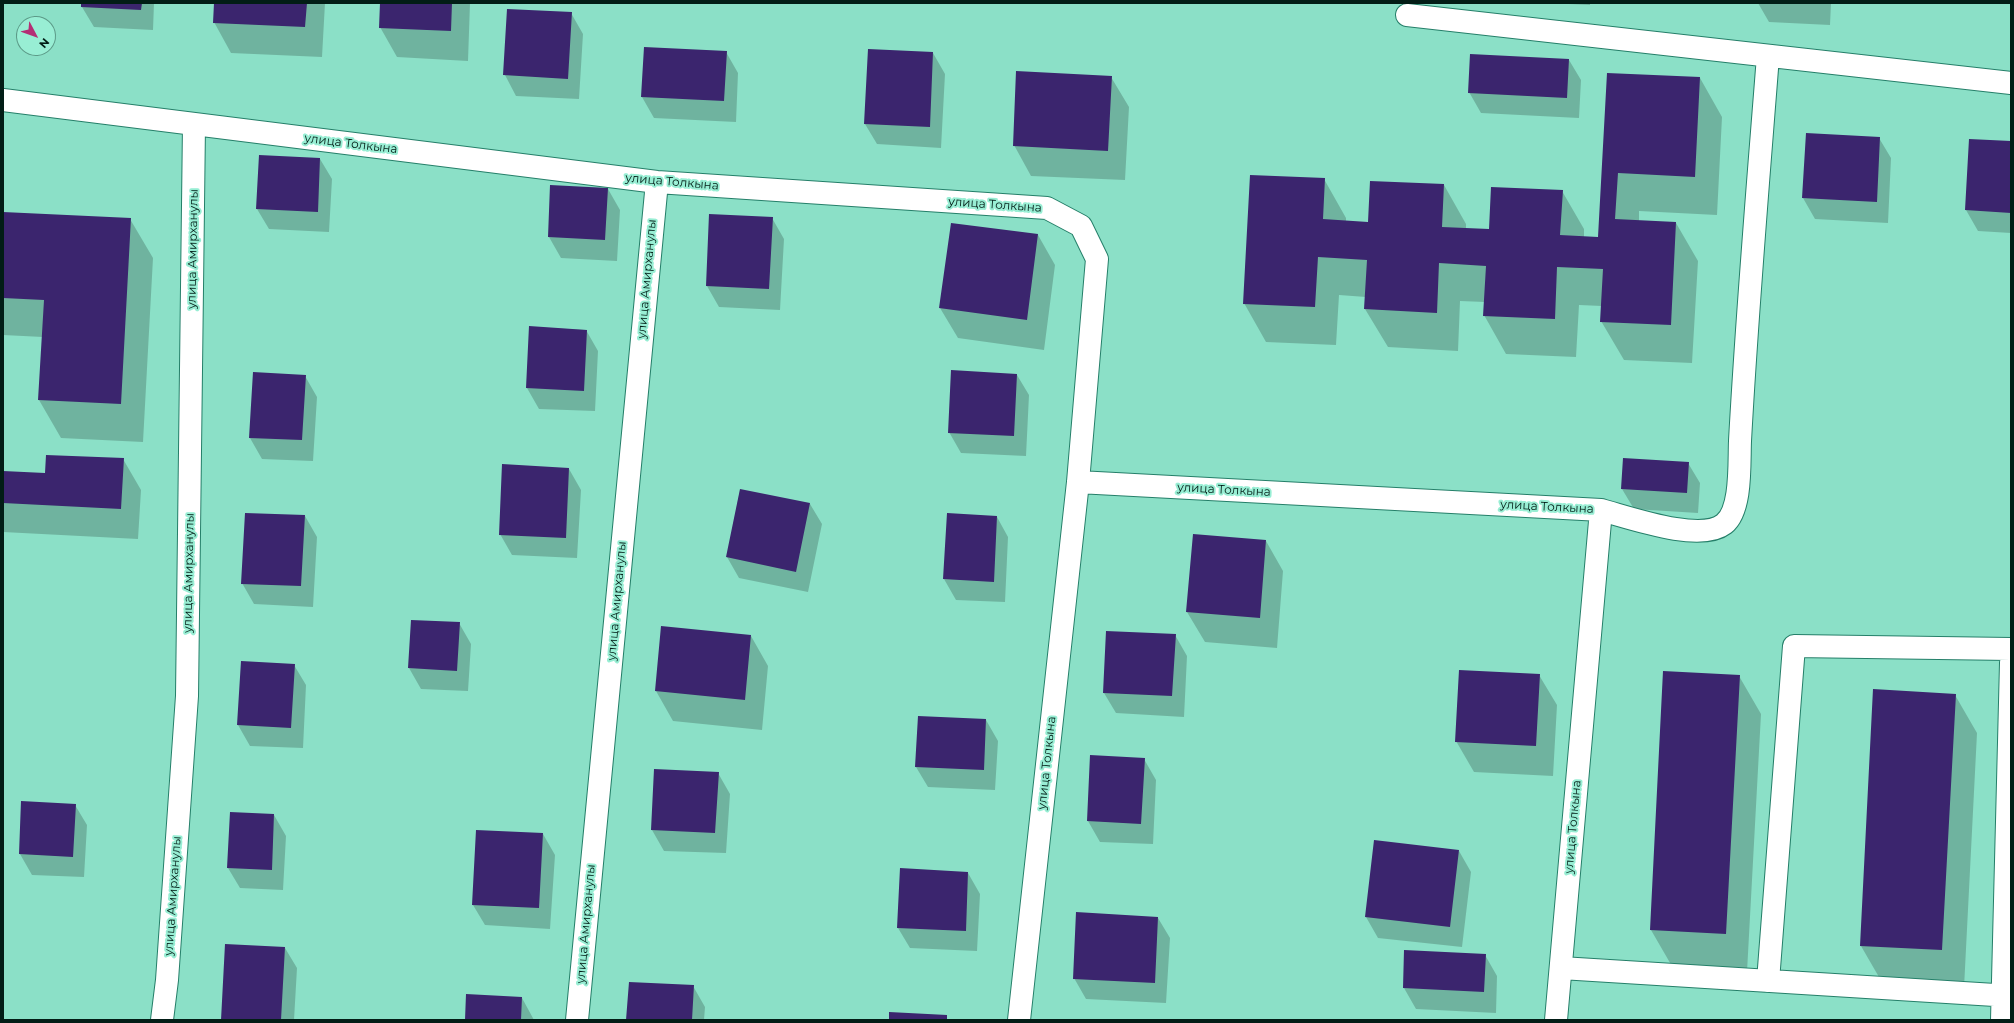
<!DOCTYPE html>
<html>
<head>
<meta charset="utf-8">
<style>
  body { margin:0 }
  #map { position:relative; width:2014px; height:1023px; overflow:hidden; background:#8be0c7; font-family:Montserrat,sans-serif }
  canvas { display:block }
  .frame { position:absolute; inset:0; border:4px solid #021d16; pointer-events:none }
  .north { position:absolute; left:16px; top:16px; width:40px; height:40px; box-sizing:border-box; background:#98eed4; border:1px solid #5c9a88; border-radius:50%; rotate:131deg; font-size:11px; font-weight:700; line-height:16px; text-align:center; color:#021d16 }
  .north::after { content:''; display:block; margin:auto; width:14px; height:18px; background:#b42f75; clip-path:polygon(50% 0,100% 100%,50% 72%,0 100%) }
</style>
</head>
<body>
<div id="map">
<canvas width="2014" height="1023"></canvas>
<div class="frame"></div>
<div class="north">N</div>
</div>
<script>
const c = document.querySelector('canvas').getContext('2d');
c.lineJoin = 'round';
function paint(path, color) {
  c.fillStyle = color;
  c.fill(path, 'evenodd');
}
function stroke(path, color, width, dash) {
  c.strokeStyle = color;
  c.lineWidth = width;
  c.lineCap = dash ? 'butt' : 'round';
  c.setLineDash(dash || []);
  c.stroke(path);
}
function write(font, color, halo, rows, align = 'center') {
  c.font = font + ' Montserrat,sans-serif';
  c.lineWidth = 4;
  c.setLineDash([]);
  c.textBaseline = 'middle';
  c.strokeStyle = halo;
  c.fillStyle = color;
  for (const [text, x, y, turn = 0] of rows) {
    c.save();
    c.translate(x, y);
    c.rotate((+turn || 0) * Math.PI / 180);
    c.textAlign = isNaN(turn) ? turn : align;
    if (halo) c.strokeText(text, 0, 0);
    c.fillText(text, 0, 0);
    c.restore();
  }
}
const shadow = new Path2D(`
  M82,3H154L153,30L94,27L82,7Z
  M215,3H325L322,57L231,53L214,22Z
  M381,3H470L468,61L397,57L380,27Z
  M1547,3H1590V5Z
  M1758,3H1831L1830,25L1769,22Z
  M508,10L571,13L583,34L579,99L516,96L505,75Z
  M726,52L738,73L736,122L654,118L642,97Z
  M933,53L945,74L941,148L877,144L865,124Z
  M1569,60L1581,80L1579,118L1481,113L1469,92Z
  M1608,74L1700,78L1722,117L1717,215L1639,211V221L1676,223L1698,261L1692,363L1624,360L1601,321L1602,306L1579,305L1576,357L1506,354L1484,315L1485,302L1460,301L1458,351L1388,347L1365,309L1366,297L1339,295L1336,345L1266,342L1244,303L1324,179L1346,218V222L1369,223L1444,185L1466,224V229L1490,230L1562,191L1584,229V237L1599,238Z
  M1111,77L1129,107L1125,180L1031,176L1014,145Z
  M1879,138L1891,158L1888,223L1815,219L1803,198Z
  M1970,140L2011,142V233L1978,231L1966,210Z
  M320,159L332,179L329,232L269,229L257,209Z
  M551,186L608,189L620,210L617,261L561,258L549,237Z
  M3,213L130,219L153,258L143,442L61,438L39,400L43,337L3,335Z
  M710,215L772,218L784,239L780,310L719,307L707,286Z
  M952,224L1038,235L1055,265L1044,350L958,338L940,308Z
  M530,327L586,330L598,351L595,411L539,409L527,388Z
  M1017,375L1029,395L1026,456L961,453L949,432Z
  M305,376L317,397L313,461L262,459L250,438Z
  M123,459L141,490L138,539L3,532V472L46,474Z
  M1688,463L1700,483L1698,513L1634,509L1622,489Z
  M569,469L581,490L577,558L512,555L500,534Z
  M740,490L810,504L822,524L808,592L739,578L727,557Z
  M948,514L997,517L1008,537L1005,602L956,600L944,579Z
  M305,516L317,537L313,607L254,604L242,583Z
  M1266,541L1283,571L1277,648L1205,642L1187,612Z
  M459,623L471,644L468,691L421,689L409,668Z
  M1175,635L1187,656L1184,717L1116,713L1104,693Z
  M751,636L768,666L762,730L673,721L656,691Z
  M294,665L306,685L303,748L250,746L238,725Z
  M1539,675L1557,705L1553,776L1474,772L1456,741Z
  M1739,676L1761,714L1747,972L1673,968L1651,930Z
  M1955,695L1977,733L1964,988L1883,984L1861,946Z
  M986,720L998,741L995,790L928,787L916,767Z
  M1144,759L1156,780L1153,844L1100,842L1088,821Z
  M718,773L730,794L726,853L664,851L652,830Z
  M22,802L75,805L87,825L84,877L32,875L20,854Z
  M274,815L286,836L283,890L240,888L228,868Z
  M543,834L555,855L550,929L485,925L473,905Z
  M1459,851L1471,872L1462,947L1378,938L1366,917Z
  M968,873L980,894L977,951L910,948L898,928Z
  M1158,918L1170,938L1166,1003L1086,999L1074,978Z
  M285,948L297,968L294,1020H222Z
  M1485,955L1497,976L1496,1013L1416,1009L1404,988Z
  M693,986L705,1007L704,1020H627Z
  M522,998L534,1020H466Z`);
const building = new Path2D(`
  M81,3H142L141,10L81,7Z
  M214,3H307L305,27L213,23Z
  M380,3H452L451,31L379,28Z
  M507,9L572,12L568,79L503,75Z
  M644,47L727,51L724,101L641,97Z
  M868,49L933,52L930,127L864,124Z
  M1470,54L1569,59L1567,98L1468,93Z
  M1016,71L1112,76L1108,151L1013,146Z
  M1607,73L1700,77L1695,177L1618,173L1615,219L1676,222L1671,325L1600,322L1603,269L1557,267L1555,319L1483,316L1486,266L1439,263L1437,313L1364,309L1367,260L1318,257L1315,307L1243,304L1250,175L1325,178L1323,219L1368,222L1370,181L1444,184L1442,227L1489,229L1491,187L1563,190L1560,235L1598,237Z
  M1806,133L1880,137L1877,202L1802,198Z
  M1969,139L2011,141V213L1965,210Z
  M259,155L320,158L318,212L256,209Z
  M550,185L608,188L605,240L548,237Z
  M3,212L131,218L121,404L38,400L44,300L3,298Z
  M709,214L773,217L769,289L706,286Z
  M951,223L1038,234L1027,320L939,308Z
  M529,326L587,330L584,391L526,388Z
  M951,370L1017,374L1014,436L948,433Z
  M253,372L306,375L302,440L249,438Z
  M46,455L124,458L121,509L3,503V471L45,473Z
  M1623,458L1689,462L1687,493L1621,489Z
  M502,464L569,468L566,538L499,535Z
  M740,489L810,503L796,572L726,557Z
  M245,513L305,515L301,586L241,584Z
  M947,513L997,516L994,582L943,579Z
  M1193,534L1266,540L1260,618L1186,612Z
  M411,620L460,622L457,671L408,668Z
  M661,626L751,635L745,700L655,691Z
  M1106,631L1176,634L1172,696L1103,693Z
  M241,661L295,664L291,728L237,725Z
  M1459,670L1540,674L1536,746L1455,742Z
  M1663,671L1740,675L1726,934L1650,930Z
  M1873,689L1956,694L1942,950L1860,946Z
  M918,716L986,719L984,770L915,767Z
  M1090,755L1145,758L1141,824L1087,821Z
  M654,769L719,772L715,833L651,830Z
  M21,801L76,804L73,857L19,854Z
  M230,812L274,814L272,870L227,868Z
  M476,830L543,833L539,908L472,905Z
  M1374,840L1459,850L1450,927L1365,917Z
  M900,868L968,872L966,931L897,928Z
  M1076,912L1158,917L1155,983L1073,979Z
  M225,944L285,947L281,1020H221Z
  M1404,950L1486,954L1484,992L1403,988Z
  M629,982L694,985L692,1020H626Z
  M466,994L522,997L521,1020H465Z
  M889,1012L947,1015V1020H889Z`);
const minor = new Path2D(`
  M1407,15L2011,83
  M3,100L657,182L1047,208L1081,226L1097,259L1078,482L1019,1020
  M1078,482L1601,510L1556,1020
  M1601,510C1628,517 1700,543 1724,524C1742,510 1739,463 1740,441C1747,312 1758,184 1768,56
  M1561,968L2011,996
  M1768,981L1794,646L2011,649
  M162,1020L167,980L187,696L194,124
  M577,1020L657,182
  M2002,1020L2011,663`);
const streetNames = [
  ["улица Толкына",351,144,7],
  ["улица Толкына",672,182,5],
  ["улица Толкына",995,205,4],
  ["улица Амирханулы",193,249,-89],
  ["улица Амирханулы",647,279,-85],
  ["улица Толкына",1224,490,3],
  ["улица Толкына",1547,507,3],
  ["улица Амирханулы",189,573,-89],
  ["улица Амирханулы",617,601,-85],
  ["улица Толкына",1047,763,-84],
  ["улица Толкына",1573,827,-85],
  ["улица Амирханулы",173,896,-86],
  ["улица Амирханулы",586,924,-85]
];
paint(shadow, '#0003');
paint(building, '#3b256e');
stroke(minor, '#257f69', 24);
stroke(minor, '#fff', 22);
write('12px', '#021d16', '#98eed4', streetNames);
</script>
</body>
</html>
